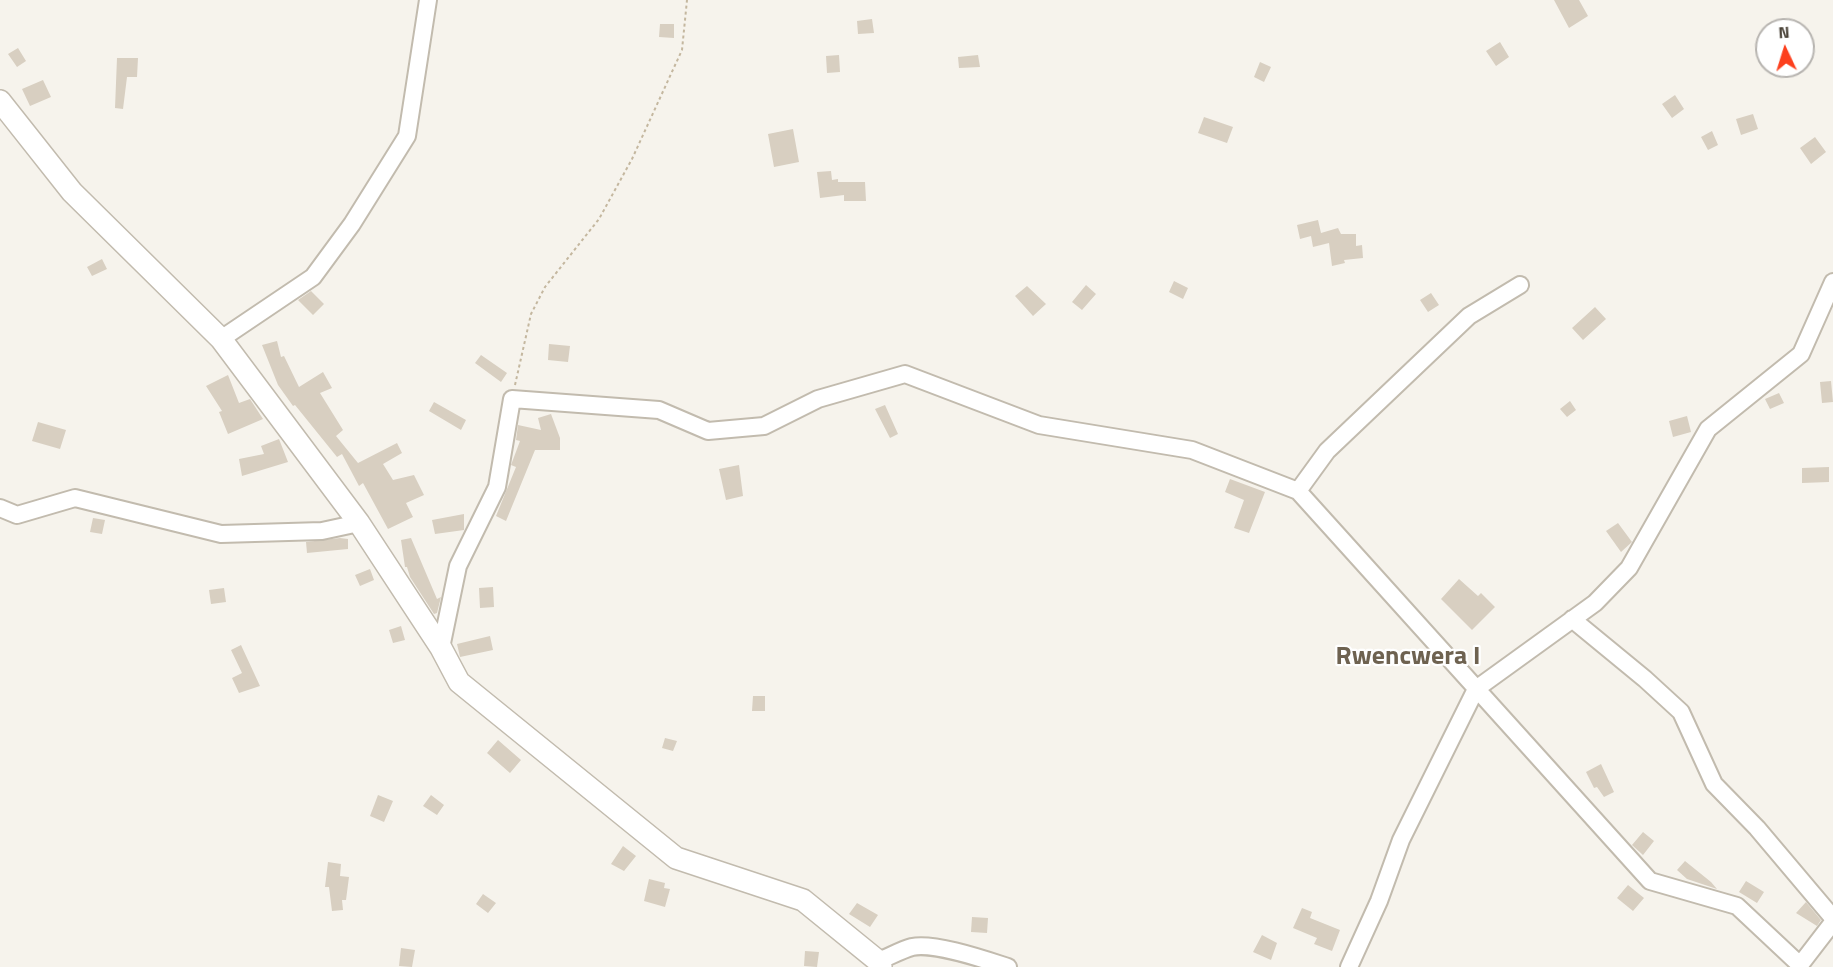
<!DOCTYPE html>
<html>
<head>
<meta charset="utf-8">
<style>
  body { margin:0 }
  #map { position:relative; width:1833px; height:967px; overflow:hidden; background:#f6f3ec; font-family:"Titillium Web",sans-serif }
  canvas { display:block }
  .north { position:absolute; left:1755px; top:18px; width:60px; height:60px; box-sizing:border-box; background:#fff; border:2px solid #b7b4b0; border-radius:50%; rotate:356deg; font-size:16px; font-weight:700; line-height:24px; text-align:center; color:#4b4439 }
  .north::after { content:''; display:block; margin:auto; width:21px; height:27px; background:#fc3f1d; clip-path:polygon(50% 0,100% 100%,50% 72%,0 100%) }
</style>
</head>
<body>
<div id="map">
<canvas width="1833" height="967"></canvas>
<div class="north">N</div>
</div>
<script>
const c = document.querySelector('canvas').getContext('2d');
c.lineJoin = 'round';
function paint(path, color) {
  c.fillStyle = color;
  c.fill(path, 'evenodd');
}
function stroke(path, color, width, dash) {
  c.strokeStyle = color;
  c.lineWidth = width;
  c.lineCap = dash ? 'butt' : 'round';
  c.setLineDash(dash || []);
  c.stroke(path);
}
function write(font, color, halo, rows, align = 'center') {
  c.font = font + ' "Titillium Web",sans-serif';
  c.lineWidth = 4.5;
  c.setLineDash([]);
  c.textBaseline = 'middle';
  c.strokeStyle = halo;
  c.fillStyle = color;
  for (const [text, x, y, turn = 0] of rows) {
    c.save();
    c.translate(x, y);
    c.rotate((+turn || 0) * Math.PI / 180);
    c.textAlign = isNaN(turn) ? turn : align;
    if (halo) c.strokeText(text, 0, 0);
    c.fillText(text, 0, 0);
    c.restore();
  }
}
const building = new Path2D(`
  M1554,0H1579L1588,16L1569,28Z
  M872,19L874,33L858,34L857,21Z
  M660,24H674V38L659,37Z
  M1500,42L1509,57L1496,66L1486,51Z
  M18,48L26,61L17,67L8,54Z
  M839,55L840,72L827,73L826,56Z
  M978,55L980,67L959,68L958,57Z
  M117,58H138L137,77H127L123,109L115,108Z
  M1260,62L1271,67L1264,82L1254,77Z
  M43,80L51,97L30,106L22,89Z
  M1675,95L1684,109L1672,118L1662,104Z
  M1753,114L1758,129L1741,135L1736,119Z
  M1204,117L1233,127L1227,143L1198,133Z
  M793,129L799,162L774,167L768,134Z
  M1712,131L1718,145L1708,150L1701,137Z
  M1815,137L1826,152L1811,164L1800,148Z
  M831,171L832,180L838,179V182H865L866,201H844V195L820,198L817,172Z
  M1318,220L1321,233L1338,228L1341,234H1356V246L1362,245L1363,258L1344,260L1345,263L1332,266L1329,243L1313,247L1311,236L1300,239L1297,225Z
  M102,259L107,269L92,276L87,267Z
  M1174,281L1188,288L1183,299L1169,292Z
  M1086,285L1096,294L1082,310L1072,302Z
  M1027,286L1046,304L1033,316L1015,296Z
  M311,291L324,304L313,315L298,300Z
  M1431,293L1439,305L1428,312L1420,300Z
  M1595,307L1606,319L1583,340L1572,328Z
  M277,341L281,357L284,356L299,387L323,372L332,388L320,393L343,430L336,436L358,463L397,443L402,453L383,464L393,480L414,475L424,495L406,503L413,517L388,529L363,483L359,486L342,454L337,457L295,405L293,406L278,385L262,345Z
  M549,344L570,346L568,362L548,360Z
  M481,355L507,373L501,382L475,363Z
  M228,375L239,403L250,399L263,419L228,434L219,412L222,411L206,386Z
  M1831,381L1833,402L1822,403L1820,382Z
  M1779,393L1784,403L1770,409L1765,399Z
  M1570,401L1576,410L1567,417L1560,409Z
  M434,402L466,420L461,430L429,411Z
  M885,405L898,434L890,438L875,409Z
  M551,414L560,438V450H535L506,521L496,516L516,467L511,465L520,441L516,440L518,425L541,430L538,418Z
  M1687,416L1691,432L1673,437L1669,421Z
  M38,422L66,430L60,449L32,441Z
  M279,439L288,462L242,476L239,459L264,454L261,446Z
  M739,465L743,496L726,500L719,469Z
  M1829,467V482L1802,483V468Z
  M1230,479L1265,492L1249,533L1234,528L1244,500L1225,492Z
  M464,514V530L435,534L432,520Z
  M93,518L105,520L102,534L90,532Z
  M1618,523L1632,542L1621,552L1606,531Z
  M340,538L348,539V549L307,553L306,542Z
  M411,538L437,599L441,597L437,613L434,614L410,577L407,567H405L401,540Z
  M370,569L374,580L360,586L355,575Z
  M1459,579L1478,596L1481,593L1495,607L1472,630L1441,599Z
  M493,587L494,607L480,608L479,588Z
  M224,588L226,602L211,604L209,590Z
  M401,626L405,640L393,643L389,630Z
  M490,636L493,650L460,657L457,644Z
  M241,645L260,686L239,693L232,678L242,673L231,650Z
  M753,696H765V711H752Z
  M665,738L677,741L673,751L662,748Z
  M498,740L521,760L510,773L487,753Z
  M1601,764L1614,792L1604,797L1597,787L1594,788L1586,772Z
  M378,795L393,801L384,822L370,816Z
  M431,795L444,805L437,815L423,806Z
  M1643,832L1654,841L1643,855L1632,845Z
  M623,846L636,856L624,871L611,864Z
  M1685,861L1711,882L1717,889L1687,879L1677,870Z
  M328,862L341,864L340,876L349,877L346,900H342L343,910L332,911L329,887H325Z
  M649,879L665,883L664,888L670,889L665,907L644,901Z
  M1746,881L1764,892L1757,903L1739,892Z
  M1628,885L1644,898L1633,911L1617,898Z
  M483,894L496,903L488,913L476,904Z
  M1806,902L1821,920L1817,926L1796,913Z
  M857,903L878,915L870,927L849,914Z
  M1302,908L1312,912L1310,918L1340,930L1332,951L1314,944L1317,938L1293,928Z
  M972,917L988,918L987,933L971,932Z
  M1262,935L1277,943L1271,960L1253,952Z
  M401,948L415,950L412,967L399,966Z
  M805,951L819,952L817,967L804,966Z`);
const path = new Path2D(`
  M515,385L531,314L545,287L599,219L632,159L682,50L687,0`);
const minor = new Path2D(`
  M221,339L313,277L352,224L407,136L428,0
  M1298,491L1327,451L1469,316L1520,285
  M0,508L17,515L75,498L221,534L322,531L359,523
  M1572,619L1645,679L1681,712L1714,784L1757,828L1833,918
  M441,648L458,566L497,487L512,399L659,410L708,431L764,426L818,399L905,374L1039,425L1192,450L1298,491L1650,881L1737,906L1800,965L1833,922
  M878,961C889,957 901,950 912,947C934,942 986,960 1008,967
  M1349,967L1379,901L1401,840L1476,689L1595,603L1629,568L1708,429L1801,354L1833,282`);
const tertiary = new Path2D(`
  M0,101L72,192L221,339L359,523L441,648L459,682L676,858L803,900L878,961L881,967`);
const quarterNames = [
  ["Rwencwera I",1408,658]
];
paint(building, '#d8cfc1');
stroke(minor, '#c2bbae', 20);
stroke(tertiary, '#c2bbae', 24);
stroke(path, '#c4b79f', 2, [3, 3]);
stroke(minor, '#fff', 16);
stroke(tertiary, '#fff', 21);
write('bold 26px', '#6e6250', '#fff', quarterNames);
</script>
</body>
</html>
